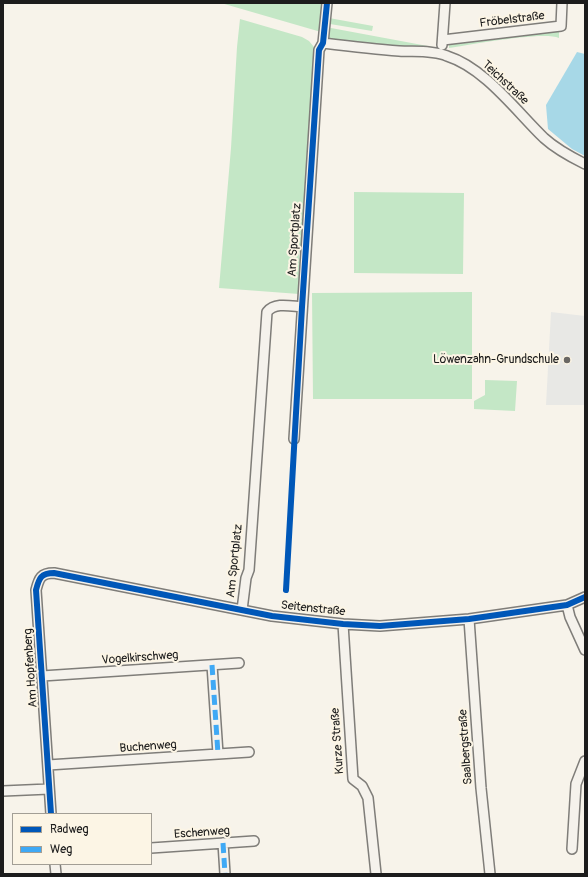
<!DOCTYPE html>
<html>
<head>
<meta charset="utf-8">
<style>
  body { margin:0 }
  #map { position:relative; width:588px; height:877px; overflow:hidden; background:#f7f3ea; font-family:Pangolin,sans-serif }
  canvas { display:block }
  .frame { position:absolute; inset:0; border:4px solid #1c1c1c; pointer-events:none }
  .legend { position:absolute; left:12px; top:813px; width:140px; height:52px; box-sizing:border-box; background:#fcf5e5; border:1px solid #a29e95; margin:0; padding:5px 7px; list-style:none; font-size:12px; color:#1c1c1c }
  .legend li { display:flex; align-items:center; gap:8px; height:20px }
  .legend b { width:20px; border:1px solid #a29e95 }
</style>
</head>
<body>
<div id="map">
<canvas width="588" height="877"></canvas>
<div class="frame"></div>
<ul class="legend">
<li><b style="height:5px;background:#0057b8"></b>Radweg</li>
<li><b style="height:5px;background:#3fa9f5"></b>Weg</li>
</ul>
</div>
<script>
const c = document.querySelector('canvas').getContext('2d');
c.lineJoin = 'round';
function paint(path, color) {
  c.fillStyle = color;
  c.fill(path, 'evenodd');
}
function stroke(path, color, width, dash) {
  c.strokeStyle = color;
  c.lineWidth = width;
  c.lineCap = dash ? 'butt' : 'round';
  c.setLineDash(dash || []);
  c.stroke(path);
}
function write(font, color, halo, rows, align = 'center') {
  c.font = font + ' Pangolin,sans-serif';
  c.lineWidth = 4;
  c.setLineDash([]);
  c.textBaseline = 'middle';
  c.strokeStyle = halo;
  c.fillStyle = color;
  for (const [text, x, y, turn = 0] of rows) {
    c.save();
    c.translate(x, y);
    c.rotate((+turn || 0) * Math.PI / 180);
    c.textAlign = isNaN(turn) ? turn : align;
    if (halo) c.strokeText(text, 0, 0);
    c.fillText(text, 0, 0);
    c.restore();
  }
}
const built = new Path2D(`
  M551,312L585,316V405H546Z`);
const green = new Path2D(`
  M221,3H324L321,32Z
  M329,18L373,26L372,31L330,24Z
  M240,19L302,37L309,41L314,47L303,241L299,254L301,268L299,294L219,288L231,148L237,47Z
  M331,28L433,47L432,49L404,47L380,46L331,40L328,36L329,29Z
  M554,31L559,32V38C542,31 471,45 449,48V43Z
  M354,192L464,193L463,274L354,273Z
  M472,292V399H313L312,293Z
  M485,380L517,381L515,411L474,409V401L485,395Z`);
const water = new Path2D(`
  M577,52L585,54V156L572,149L548,129L546,105Z`);
const minor = new Path2D(`
  M443,40L561,26L562,3
  M323,43C348,46 373,49 399,51C414,52 433,50 447,56C485,68 516,111 544,138C556,149 571,157 585,164
  M442,45L445,3
  M294,439L319,50L323,43L327,3
  M567,605L570,617L585,650
  M242,610L246,578L249,570L267,312C275,302 290,306 302,307
  M469,619L481,788L490,874
  M343,624L353,779L362,786L368,798L376,874
  M212,665L218,754
  M42,676L239,663
  M48,765L249,752
  M3,791L49,789
  M51,814L36,590C39,578 41,573 54,573L272,616L343,624L380,626L469,619L567,605L585,597
  M223,843L225,874
  M151,848L254,841
  M572,849L576,784L585,761
  M55,864L56,874`);
const quiet = new Path2D(`
  M212,665L218,754
  M223,843L225,874`);
const cycleway = new Path2D(`
  M286,590L302,307L319,50L323,43L327,3
  M51,814L36,590C39,578 41,573 54,573L272,616L343,624L380,626L469,619L567,605L585,597`);
const markers = [
  [567,360,4,"#696764"]
];
const streetNames = [
  ["Fröbelstraße",512,20,-7],
  ["Teichstraße",505,83,43],
  ["Am Sportplatz",295,240,-86],
  ["Am Sportplatz",235,561,-84],
  ["Seitenstraße",313,609,6],
  ["Vogelkirschweg",140,658,-4],
  ["Am Hopfenberg",31,668,-94],
  ["Kurze Straße",338,741,-94],
  ["Buchenweg",148,747,-4],
  ["Saalbergstraße",466,747,-94],
  ["Eschenweg",202,833,-4]
];
const poiNames = [
  ["Löwenzahn-Grundschule",559,360]
];
paint(built, '#e8e8e5');
paint(green, '#c4e7c6');
paint(water, '#a7d8e7');
stroke(minor, '#7f7d79', 12);
stroke(minor, '#f5f2ec', 9);
stroke(quiet, '#3fa9f5', 5, [10, 5]);
stroke(cycleway, '#0057b8', 6);
for (const [x, y, r, color] of markers) {
  const dot = new Path2D();
  dot.arc(x, y, r, 0, 2 * Math.PI);
  c.fillStyle = color;
  c.fill(dot);
  stroke(dot, '#fcf5e5', 1.5);
}
write('12px', '#1c1c1c', '#fcf5e5', streetNames);
write('12px', '#1c1c1c', '#fcf5e5', poiNames, 'right');
</script>
</body>
</html>
